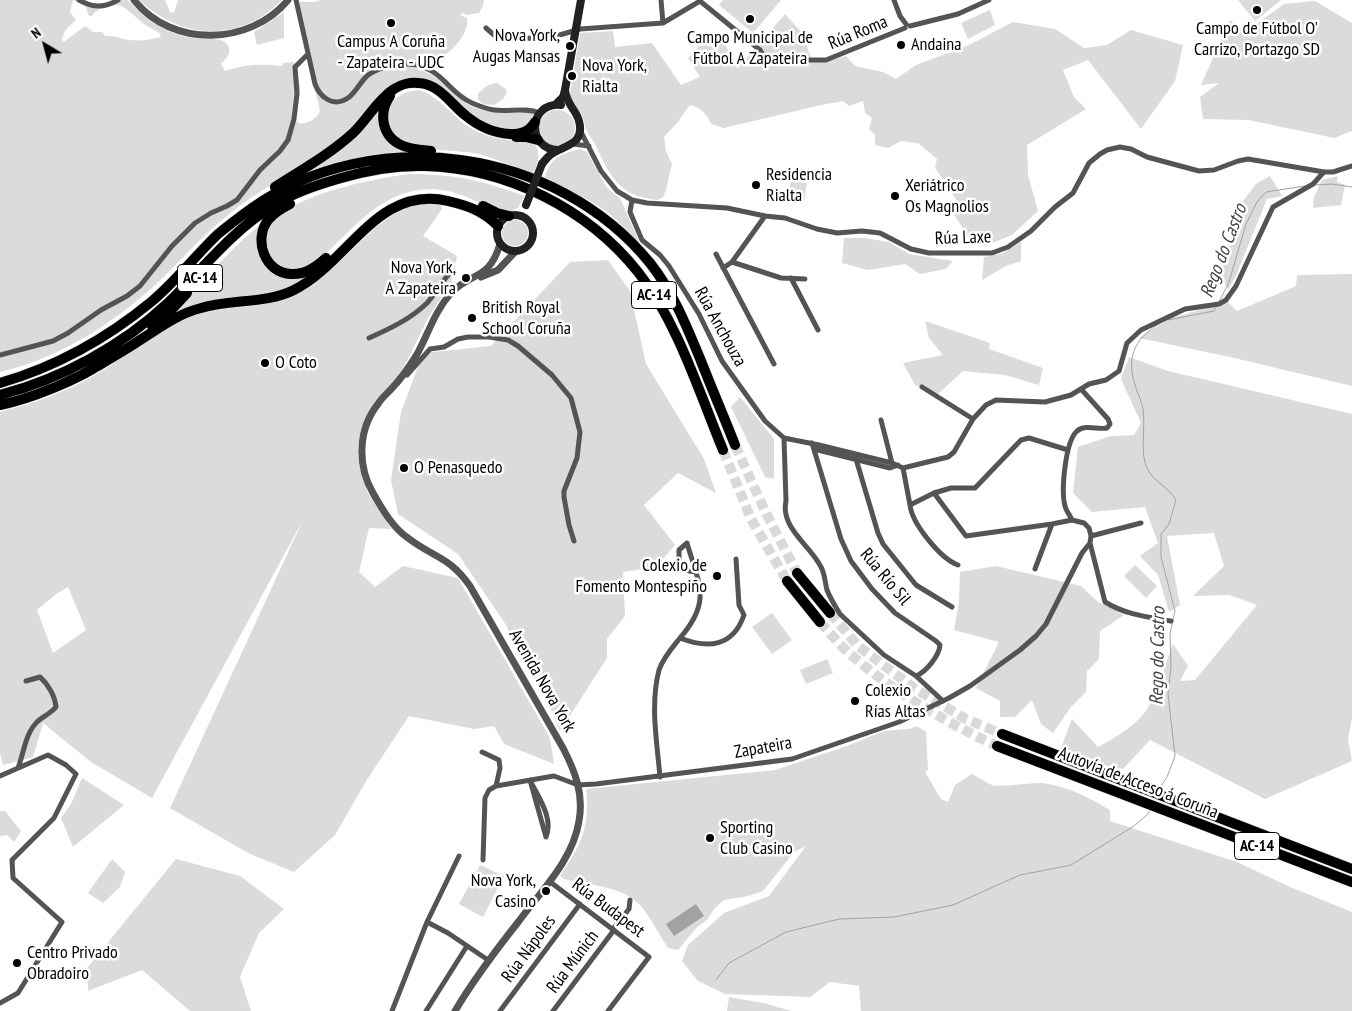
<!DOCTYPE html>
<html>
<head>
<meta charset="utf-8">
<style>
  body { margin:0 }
  #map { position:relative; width:1352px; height:1011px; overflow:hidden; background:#fff; font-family:"PT Sans Narrow",sans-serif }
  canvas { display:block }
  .north { position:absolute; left:20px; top:20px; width:50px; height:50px; -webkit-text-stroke:4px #fff; paint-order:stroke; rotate:323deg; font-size:14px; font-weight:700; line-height:20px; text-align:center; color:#000 }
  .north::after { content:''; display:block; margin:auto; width:18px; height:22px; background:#000; clip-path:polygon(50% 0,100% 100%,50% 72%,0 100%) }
</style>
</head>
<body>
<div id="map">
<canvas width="1352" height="1011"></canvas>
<div class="north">N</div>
</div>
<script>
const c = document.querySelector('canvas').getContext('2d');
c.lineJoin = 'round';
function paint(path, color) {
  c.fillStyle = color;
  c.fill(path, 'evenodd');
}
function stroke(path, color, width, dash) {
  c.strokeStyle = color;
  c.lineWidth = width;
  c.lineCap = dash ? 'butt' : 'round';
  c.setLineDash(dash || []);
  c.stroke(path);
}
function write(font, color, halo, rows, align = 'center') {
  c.font = font + ' "PT Sans Narrow",sans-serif';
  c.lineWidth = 5;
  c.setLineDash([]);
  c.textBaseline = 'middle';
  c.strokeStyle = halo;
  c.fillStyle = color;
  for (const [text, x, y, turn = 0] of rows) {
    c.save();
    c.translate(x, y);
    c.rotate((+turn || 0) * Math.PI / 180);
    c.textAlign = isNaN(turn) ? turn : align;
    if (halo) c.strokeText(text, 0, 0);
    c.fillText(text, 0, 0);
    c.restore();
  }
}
const green = new Path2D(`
  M0,0H73L70,12L76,20C69,26 63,31 62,40L64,42L85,26L93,32H102L105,36C113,35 121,39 129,40C139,41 151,40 160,37L161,34L144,24L125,8L119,5H114L100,9L95,12L92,16H89L85,5L73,0H83L97,5L114,0H128C146,20 166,34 193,38C203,40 221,36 227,44C233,52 226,59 221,64L225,71C249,64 257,64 282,66L283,63L293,62L297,65C297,72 299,79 300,86C300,97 297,108 295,120L300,124C309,122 316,120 320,111L295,2H315L320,0H484L483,6L479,13L466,15L463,13L460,15L467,18C470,36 446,58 430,63C422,65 414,64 406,66C422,69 435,75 448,86C456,93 460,101 471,106C490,115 511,112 532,112L535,115L527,127C512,130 500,129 486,124L410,79C382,104 354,130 323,152C292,173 257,191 228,215C201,236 179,263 154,286C111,325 57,359 0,372Z
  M139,0H165L170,12L174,13L178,0H282C240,43 182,40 139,0Z
  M723,0H781L753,33L719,5Z
  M1238,0H1281L1255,21Z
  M1315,1L1352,23V131L1334,138L1249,120L1203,119L1200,97L1219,83L1201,85L1230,20L1245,32L1284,4Z
  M990,10L995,25L968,39L961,23Z
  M284,12V38L257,45L254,32Z
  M785,14L802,33L811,58L832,60L846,56L855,66L883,72L896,79L916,65L967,46L1013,22L1055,29L1084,48L1107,45L1131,30L1183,45L1175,81L1141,129L1088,60L1063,70L1074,97L1086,109L1027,145L1028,175L1038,211L1012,235L985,246L970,239L953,213L960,205L935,168L937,159L918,143L901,141L888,148L875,145V135L869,129L872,118L865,113L863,101L849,106L843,101L821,105L724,128L711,124C707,114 700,107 690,105L677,123L664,137L666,151L672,164L666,190L663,197L658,200C620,197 610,177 596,146C593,140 588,135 586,129C584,125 585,122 583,118C579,109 572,104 570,95L580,33L613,31L615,47L652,43L681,85L700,77L688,58L704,41L713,48L724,41L734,65L738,68Z
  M497,83L507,90C506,98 501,101 494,105L483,104L478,99V94C483,88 488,84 497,83Z
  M419,90C439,96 451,115 469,127C488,140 512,140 534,143C542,153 538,163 533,174C515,167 497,159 479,154C452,148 395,155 388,121C386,115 388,108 392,103C399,94 407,91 419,90Z
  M383,103L381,127L412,152C372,153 336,161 299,175Z
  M539 128a18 18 0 1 1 36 0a18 18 0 1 1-36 0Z
  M580,149L587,152L607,188L620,198L640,244C628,231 615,217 600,207C582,196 563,187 544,178C552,156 559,155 580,149Z
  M408,174C454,174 481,180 524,196L518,208L510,212C504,210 497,209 491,207C476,202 463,194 448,191C388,180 358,225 318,261C311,266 299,272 290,270C268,266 258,240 272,223C295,194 372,179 408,174Z
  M1270,176L1282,196L1267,199L1236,276L1228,290L1221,275L1229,244L1241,204L1256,184Z
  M1338,176L1337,182L1345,185L1341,205L1313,208L1314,197L1322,180Z
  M791,180L807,183L804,202L787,200Z
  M423,202L441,203L442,209L423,236L457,256L451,283L428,318L408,359L396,380L372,406L364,422L358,446L359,465L367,491L391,529L369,528L359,572L375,587L403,566L458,578L550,738L554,764L504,744L494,726L474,729L409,716L368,778L335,835L294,872L248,853L170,808L303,520L152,798L91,762L43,723L33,757L3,765L0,753V412C32,404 66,392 95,375C127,357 155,331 188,318C224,303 265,311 299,293C342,270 375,212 423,202ZM68,587L86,630L53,653L37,610L56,594Z
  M267,218L261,229L274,271L316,270L290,287L278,291L167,318L235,247Z
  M502 233a13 13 0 1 1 26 0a13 13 0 1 1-26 0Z
  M844,238H864L889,242L909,254L953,261L946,269L920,274L905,264L868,270L842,263Z
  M1021,242V261L1006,266L982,280L984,257L1001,254Z
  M608,260L630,291L646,364L704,459L716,493L678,473L644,505L675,545L656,567L623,572L625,616L607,639V658L560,731L549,705L524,663L506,625L458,554L398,514L391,480L401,412L423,353L491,346L570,262Z
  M1352,274V386L1230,357L1139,338L1171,318L1228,302L1237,311L1296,286L1297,275Z
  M925,321L990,343L989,349L1043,368L1039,385L1005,375L963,371L938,394L915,385L903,363L943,355L929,338Z
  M1129,357L1168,371L1352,414V718L1348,739L1352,761L1265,799L1150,740L1123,769L1089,762L1061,748L1072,719L1098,747C1113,739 1130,729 1142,716C1156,700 1165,664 1173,644L1188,666L1180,681L1195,680L1257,605L1229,595L1193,596L1224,566L1214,533L1167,536L1180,605L1169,612L1158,575L1140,556L1158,543L1145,507L1092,512L1073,493L1078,447L1111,436L1134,435L1141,423L1121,379Z
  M740,397L774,439V479L765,477L731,407Z
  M1135,565L1157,586L1146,598L1124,576Z
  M996,566L1081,586L1098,602L1124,615L1100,631L1099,659L1087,671L1086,692L1071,707L1053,733L1041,724L1032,700L1015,717H1000V701L976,688L999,642L954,630L959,602L960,572Z
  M772,613L792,640L772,654L752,627Z
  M827,659L833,673L806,684L800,670Z
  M917,726L926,732L928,770L925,772L941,799L948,802L955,785L972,774C978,777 985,782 992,785C999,788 1031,782 1042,783C1067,786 1088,797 1110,810V821L1237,862L1290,887L1352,912V1011H861L859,986L830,982L810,997L725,994L698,981L682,961L688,945L724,913L769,896L806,846L794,852L763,891L749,896L724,900L714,909L707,920L697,927L678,950L668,948C659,934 651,918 640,905C623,886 587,885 564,879L560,876C581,844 590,829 586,789L775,770L847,746L884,731L909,729Z
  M82,778L124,805L73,847L61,818L71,804Z
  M0,811H5L21,831L14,842L7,835L0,836Z
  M112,859L125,872L120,887L103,903L88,893Z
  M176,859L240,876L284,909L259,933L240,977L251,1011H190L142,970L88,991L87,968Z
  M480,865L504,876L483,917L459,904Z
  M729,997L763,1003L792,1011H727Z`);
const water = new Path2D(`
  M696,904L704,916L674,936L666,924Z`);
const stream = new Path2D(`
  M1314,185L1332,184L1352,187
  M1219,302L1229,282L1246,224L1257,202L1266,192L1305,186
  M1168,320L1214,311L1217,306
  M1158,790L1167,777L1175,756L1168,694L1171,667L1170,634L1175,611L1161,557V534L1169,524L1176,500C1169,488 1155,482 1148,470C1139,455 1146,426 1143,409C1142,402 1138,395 1136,388C1126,358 1133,340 1159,324
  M716,980L729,963L786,932L839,919L894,917L953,905L1020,875L1071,865L1134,826L1148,814L1150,810`);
const motorwayTunnel = new Path2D(`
  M735,445L765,511L797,573
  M723,450L751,519L787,581
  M830,613L858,646L914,688L966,719L1002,734
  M820,622C829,632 838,643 849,653C892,691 945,722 997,746`);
const minor = new Path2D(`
  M79,0C93,8 104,8 118,0
  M296,0L315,84C320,97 333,108 348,98C356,92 360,82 368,75C377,69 386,66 397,64C403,63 409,64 416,65C444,71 449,93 472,103C479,106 487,109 494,110C510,112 525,107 540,113
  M661,0L663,23
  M894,0L900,16L906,24
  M910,26L958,14L989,0
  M486,28L494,35L503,37L546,39L580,29L663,23L700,1L760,50L763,55L807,60H826L905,28
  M580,130L601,171L617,191L632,200L647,203L727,208L765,216L785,218L817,229L837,233L862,231L880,233L911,249L929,253H992L1008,247L1031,231L1055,207L1073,193L1089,163L1100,154L1107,150L1120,147L1131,149L1147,157L1199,171L1214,170L1238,161L1248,159L1324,172H1333L1352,166
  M573,144L589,146
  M632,200L630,212L642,240L660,255L669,266L699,314L722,361L765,421L784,438L819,445L892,463L903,468L910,505L934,493L951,488H975L1021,440L1029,438L1068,450
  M716,254L774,364
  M732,262L781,278L805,279
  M723,268L732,262L765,216
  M791,278L818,330
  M369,338C389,329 411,319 427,303C435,294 441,283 449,274L454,273
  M0,355L53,341L68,333L101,310L127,296L140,286L172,246L195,223L211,213L227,206L237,200L260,170L280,151L288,140L294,119L297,94L295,67L308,54
  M407,375L430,349L444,347L458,339L468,337H489L508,340L518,346L552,375L571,398L580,432L577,458L564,491V497L569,525L574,541
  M922,387L973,419
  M881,420L892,463
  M784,438L786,501C780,528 811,546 821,567C825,574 825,583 827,590C830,598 835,606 840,614L884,655L916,676L943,701
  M812,443L841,539L851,561L872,589L895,613L936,641L940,645C939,656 926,672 916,676
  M814,445L818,450L890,468L898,465
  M856,459L878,533L883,544L916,585L952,607
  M903,468L948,457L954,452L973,419L986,405L996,400L1045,402L1071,395L1089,384L1106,380L1119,371L1127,343L1141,330L1185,309L1219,304L1226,300L1236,286L1273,207L1313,184L1324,172
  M934,493L966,536L1052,524L1072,520
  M910,505C912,524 941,559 958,565
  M1091,536L1141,523
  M1090,543L1105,602C1126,615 1148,617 1171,621
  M1035,569L1052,524
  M680,638C708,649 733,647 744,615L739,605L736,559
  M482,752L499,760L500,768L496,786
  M18,768C24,753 25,733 38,721C44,716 51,713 56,707C55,696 48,684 40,677L26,681
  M0,776L48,755L66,765L76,774L54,818L12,860L13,878L62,922L18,993L0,1003
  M660,777C657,742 650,705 659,670C663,658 672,648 680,638C712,601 699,585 687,543L679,550V562L684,570L695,572
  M530,780C538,797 554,818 546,837Z
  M483,860L485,798L489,790L496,786L554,776L578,785L596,784L792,759L899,722L949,698L970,686L1020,650L1036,636L1046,624L1082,553L1090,543L1091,536L1089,528L1084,523L1072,520C1070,515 1066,511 1065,506C1061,491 1065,442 1077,431C1085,424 1098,430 1107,428L1110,424L1108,419L1081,389
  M549,881L649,957L608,1011
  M427,922L448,933L488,960
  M613,929L629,909L630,900
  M392,1011L427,922L459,856
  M426,1011L467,946
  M500,1011L580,904
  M553,1011L614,930`);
const tertiary = new Path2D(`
  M134,0C172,48 250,46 288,0
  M481,277L498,270L515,252
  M455,1011C474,979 496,950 519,921C541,891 573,860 579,821C584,794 575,771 563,748L470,586C449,556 434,558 408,538C393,528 382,509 373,493C357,466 358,429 378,404C382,397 388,393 393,387C402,378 409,367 416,356C428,335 434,312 451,293C472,271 489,281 500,244`);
const secondary = new Path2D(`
  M556,104L563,97L565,90L581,0
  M558,150C526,149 528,102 561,105
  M542,164C545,160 548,156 553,153C566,145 585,144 579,121C576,109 567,106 565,90
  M497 233a18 18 0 1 1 36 0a18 18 0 1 1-36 0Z`);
const motorway = new Path2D(`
  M390,96C379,112 381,134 399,144C408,149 421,150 431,151
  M516,137H526L538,140
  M275,187C301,170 329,155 353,133C367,120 377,100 394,89C401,84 411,82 419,83C439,84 451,104 465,115C478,126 493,133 510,134C521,134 529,132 535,122
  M290,204C282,208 274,213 268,220C253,240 265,273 291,274C305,275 316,267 326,258
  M483,206L497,213L509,216
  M152,326L172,309L187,293
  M98,366C111,358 125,350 137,342C158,329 177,314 201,308C231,299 266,304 294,290C348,263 378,184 448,201C469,206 483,211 498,226
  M0,383C55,367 106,339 151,302C175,282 195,256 218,234C229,225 241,216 252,208C374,122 557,148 650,263C673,292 687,327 701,361C712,389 724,417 735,445
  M0,395C61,379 122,346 168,303C202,270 231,232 271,207C292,193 317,185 341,178C368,170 396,165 425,166C506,168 587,208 638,272C677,321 699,392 723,450
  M0,405C30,399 77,380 102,363
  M797,573L830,613
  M787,581L820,622
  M1002,734L1352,869
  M997,746L1352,882`);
const secondaryBridge = new Path2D(`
  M526,205L542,164`);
const markers = [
  [1257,10,5,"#000"],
  [750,19,5,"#000"],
  [391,23,5,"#000"],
  [901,45,5,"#000"],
  [570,46,5,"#000"],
  [572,76,5,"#000"],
  [756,185,5,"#000"],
  [895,196,5,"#000"],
  [466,278,5,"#000"],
  [472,318,5,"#000"],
  [265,363,5,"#000"],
  [404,468,5,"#000"],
  [717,576,5,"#000"],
  [855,701,5,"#000"],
  [710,838,5,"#000"],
  [546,891,5,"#000"],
  [17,963,5,"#000"]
];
const shields = [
  [200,278,45],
  [654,295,45],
  [1257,846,45]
];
const shieldNames = [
  ["AC-14",200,278],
  ["AC-14",654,295],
  ["AC-14",1257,846]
];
const poiNames = [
  ["Campo de Fútbol O'",1257,29,"center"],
  ["Carrizo, Portazgo SD",1257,50,"center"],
  ["Nova York,",560,36,"right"],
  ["Augas Mansas",560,57,"right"],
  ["Campo Municipal de",750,38,"center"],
  ["Fútbol A Zapateira",750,59,"center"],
  ["Campus A Coruña",391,42,"center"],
  ["- Zapateira - UDC",391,63,"center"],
  ["Andaina",911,45],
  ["Nova York,",582,66],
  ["Rialta",582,87],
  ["Residencia",766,175],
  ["Rialta",766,196],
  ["Xeriátrico",905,186],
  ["Os Magnolios",905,207],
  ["Nova York,",456,268,"right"],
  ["A Zapateira",456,289,"right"],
  ["British Royal",482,308],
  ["School Coruña",482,329],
  ["O Coto",275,363],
  ["O Penasquedo",414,468],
  ["Colexio de",707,566,"right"],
  ["Fomento Montespiño",707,587,"right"],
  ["Colexio",865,691],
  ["Rías Altas",865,712],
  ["Sporting",720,828],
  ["Club Casino",720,849],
  ["Nova York,",536,881,"right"],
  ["Casino",536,902,"right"],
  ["Centro Privado",27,953],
  ["Obradoiro",27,974]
];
const streetNames = [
  ["Rúa Roma",858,33,-22],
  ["Rúa Laxe",963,238,-2],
  ["Rúa Anchouza",720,327,61],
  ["Rúa Río Sil",885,577,50],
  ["Avenida Nova York",542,681,60],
  ["Zapateira",763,748,-10],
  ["Autovía de Acceso á Coruña",1138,783,21],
  ["Rúa Budapest",608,908,37],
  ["Rúa Nápoles",529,949,-54],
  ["Rúa Múnich",573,962,-53]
];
const waterNames = [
  ["Rego do Castro",1224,251,-69],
  ["Rego do Castro",1158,656,-89]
];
paint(green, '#dbdbdb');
paint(water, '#a2a2a2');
stroke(stream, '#a2a2a2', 1);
stroke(motorwayTunnel, '#d9d9d9', 10, [10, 5]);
stroke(motorway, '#dbdbdb', 11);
stroke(minor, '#545454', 5);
stroke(tertiary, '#545454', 7);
stroke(secondary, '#212121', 8);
stroke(motorway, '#000', 10);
stroke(secondaryBridge, '#212121', 8);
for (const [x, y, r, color] of markers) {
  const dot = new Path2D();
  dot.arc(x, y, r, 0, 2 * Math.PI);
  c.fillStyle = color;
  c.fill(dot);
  stroke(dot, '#fff', 2);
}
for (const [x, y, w] of shields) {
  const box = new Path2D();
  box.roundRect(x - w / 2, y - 13.5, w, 27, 4);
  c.fillStyle = '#fff';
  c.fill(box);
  stroke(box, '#000', 1);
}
write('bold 16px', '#000', null, shieldNames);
write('18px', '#000', '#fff', poiNames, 'left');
write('18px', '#000', '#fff', streetNames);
write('italic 19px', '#434343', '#fff', waterNames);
</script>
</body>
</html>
